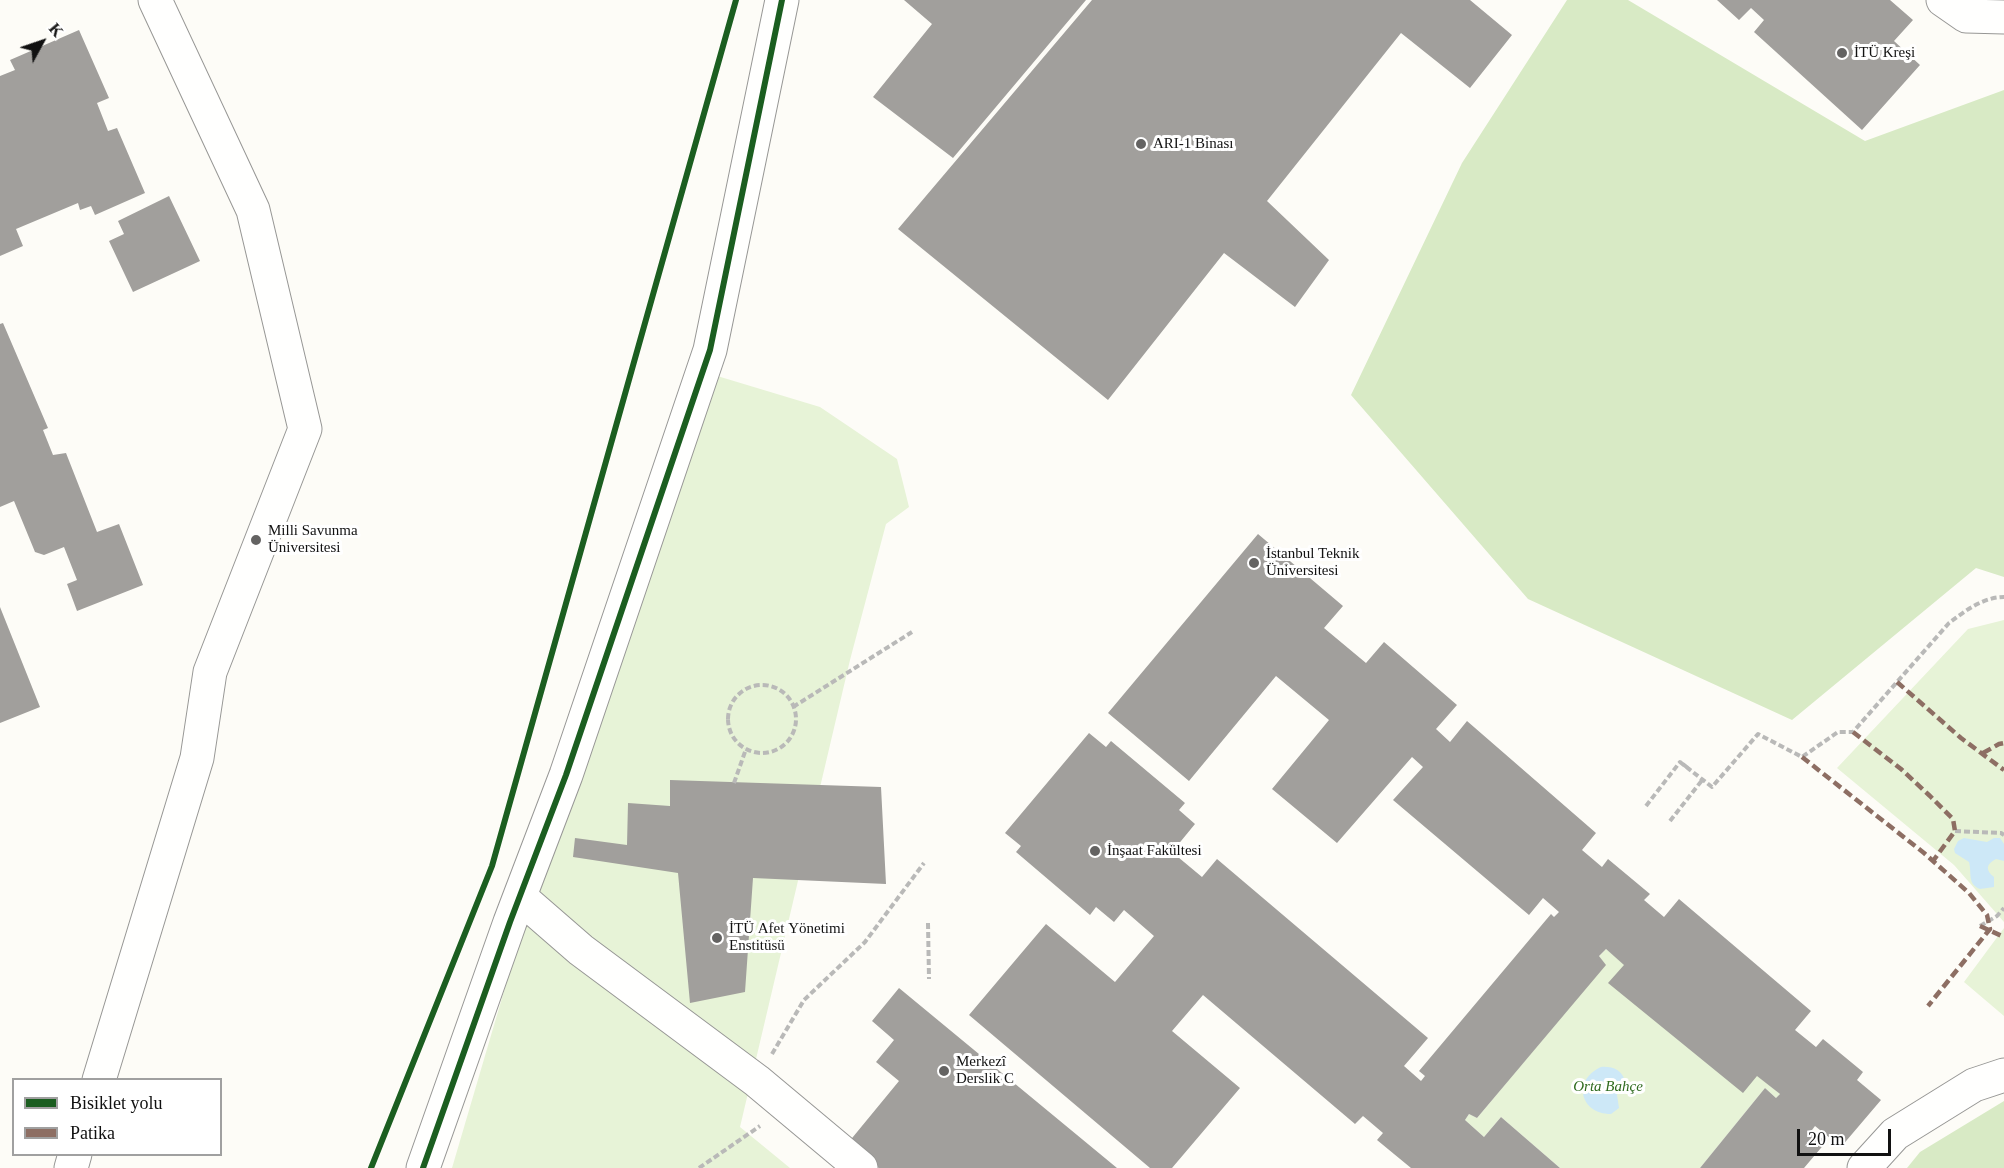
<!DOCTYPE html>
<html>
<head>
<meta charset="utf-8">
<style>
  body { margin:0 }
  #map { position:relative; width:2004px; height:1168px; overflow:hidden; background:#fdfcf7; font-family:Georgia,serif }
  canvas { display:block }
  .legend { position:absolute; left:12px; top:1078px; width:210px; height:78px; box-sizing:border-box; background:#fff; border:2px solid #a0a0a0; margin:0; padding:8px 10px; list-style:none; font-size:18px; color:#111 }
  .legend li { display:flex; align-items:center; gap:12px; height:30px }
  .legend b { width:30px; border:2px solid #a0a0a0 }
  .north { position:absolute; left:12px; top:12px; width:60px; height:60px; -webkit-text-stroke:4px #fff; paint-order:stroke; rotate:50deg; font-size:16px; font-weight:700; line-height:24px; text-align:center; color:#111 }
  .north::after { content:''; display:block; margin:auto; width:21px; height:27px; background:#111; clip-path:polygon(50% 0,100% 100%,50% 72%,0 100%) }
  .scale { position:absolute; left:1797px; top:1129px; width:94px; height:27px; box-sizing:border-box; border:3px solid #111; border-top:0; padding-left:8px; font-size:18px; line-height:21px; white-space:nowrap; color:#111; -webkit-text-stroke:4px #fff; paint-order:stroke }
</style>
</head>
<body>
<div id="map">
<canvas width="2004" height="1168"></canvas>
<ul class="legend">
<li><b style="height:8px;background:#1b5e20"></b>Bisiklet yolu</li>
<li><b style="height:8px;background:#8d6e63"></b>Patika</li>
</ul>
<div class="north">K</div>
<div class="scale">20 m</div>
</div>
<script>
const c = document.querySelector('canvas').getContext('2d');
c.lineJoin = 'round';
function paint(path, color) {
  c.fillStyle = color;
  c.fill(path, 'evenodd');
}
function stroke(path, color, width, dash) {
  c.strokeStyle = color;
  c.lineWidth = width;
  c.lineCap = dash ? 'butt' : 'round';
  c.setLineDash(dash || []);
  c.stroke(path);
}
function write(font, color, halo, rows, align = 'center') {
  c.font = font + ' Georgia,serif';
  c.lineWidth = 6;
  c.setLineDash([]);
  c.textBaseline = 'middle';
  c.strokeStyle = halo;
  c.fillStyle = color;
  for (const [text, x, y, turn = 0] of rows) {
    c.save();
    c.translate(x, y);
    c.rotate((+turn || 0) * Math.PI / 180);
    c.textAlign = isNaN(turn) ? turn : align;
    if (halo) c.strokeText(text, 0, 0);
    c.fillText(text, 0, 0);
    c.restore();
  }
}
const green = new Path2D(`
  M714,375L820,407L897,459L909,507L886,524L850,660L740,1127L790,1168H452L517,947Z
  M2004,620V922L1954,865L1837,768L1968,629Z
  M2004,928V1016L1964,982Z
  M1606,949L1780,1094L1776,1098L1765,1088L1700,1168H1560L1501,1117L1484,1137L1465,1120L1469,1114L1477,1118L1605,965L1599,956Z`);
const forest = new Path2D(`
  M1567,0H1628L1865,141L2004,90V577L1976,568L1792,720L1528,599L1351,395L1462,163Z
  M2004,1101V1168H1907L1920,1152Z`);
const water = new Path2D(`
  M1964,838L1987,842L1994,838H2000L2004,844V861L1996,859C1986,864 1985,870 1994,877V887L1980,889C1967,884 1972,873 1969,862L1955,853L1954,849L1958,841Z
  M1601,1067C1612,1066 1622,1070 1625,1081L1617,1095L1619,1108L1611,1114C1580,1114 1572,1080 1601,1067Z`);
const building = new Path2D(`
  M904,0H1086L953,158L873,97L932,24Z
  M1092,0H1470L1512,35L1470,88L1401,33L1267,201L1329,260L1295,307L1224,253L1108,400L898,229Z
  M1717,0H1890L1913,20L1894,41L1920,65L1862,130L1754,32L1764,20L1751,8L1739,20Z
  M79,30L109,98L97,103L108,131L117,128L145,193L95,215L91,206L80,210L78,203L16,229L23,246L0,256V76L15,70L10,60Z
  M169,196L200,261L133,292L109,241L124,234L118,221Z
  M3,323L48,428L43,430L53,455L66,453L97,532L119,524L143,585L77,611L67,584L77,580L64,547L44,555L35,552L14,501L0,507V324Z
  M1258,534L1343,606L1324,628L1366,663L1384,642L1457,705L1436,729L1450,742L1467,721L1596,833L1582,850L1602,867L1608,859L1650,894L1644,900L1664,917L1679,899L1811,1011L1795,1030L1816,1047L1823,1039L1863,1072L1857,1080L1881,1100L1841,1147L1815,1126L1812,1130L1826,1142L1804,1168H1700L1765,1088L1776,1098L1780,1094L1757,1076L1743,1093L1608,983L1624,965L1606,949L1599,956L1606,965L1477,1118L1469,1114L1465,1120L1484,1137L1501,1117L1560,1168H1411L1377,1140L1383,1133L1363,1116L1355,1124L1203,995L1172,1031L1240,1088L1172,1168H1150L969,1015L1046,924L1115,982L1154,936L1124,910L1114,922L1096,907L1090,915L1016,852L1021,846L1005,833L1089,733L1106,747L1111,741L1185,803L1179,810L1195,824L1172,852L1202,877L1217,859L1428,1038L1404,1066L1421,1081L1425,1076L1419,1071L1551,914L1554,917L1559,912L1543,898L1529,915L1393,800L1423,767L1412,757L1337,843L1272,789L1329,720L1276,676L1189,781L1108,713Z
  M0,607L40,707L0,723Z
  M670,780L881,787L886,884L753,878L745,992L690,1003L678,873L573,857L575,838L627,845L628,803L670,806Z
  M899,988L1117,1168H879L848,1143L899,1081L876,1062L894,1040L872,1021Z`);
const path = new Path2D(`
  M728 719a34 34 0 1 1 68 0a34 34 0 1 1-68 0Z
  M793,707L912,632
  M1688,768L1680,762L1712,787L1758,734L1802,757L1838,732H1853L1949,623C1965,611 1983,597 2004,597
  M734,783L746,749
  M1646,806L1680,762
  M1670,821L1703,779
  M1955,831L2001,833L2004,835
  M928,923L929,979
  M1980,926L1997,916L2004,908
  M772,1054L804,1000L865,942L924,863
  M699,1168L760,1126`);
const minor = new Path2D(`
  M1943,0L1966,16L2004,17
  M520,897L581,950L757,1081L861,1168
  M99,1080L197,758L210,672L305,429L253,210L155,0
  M71,1168L75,1154
  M423,1168L510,922L566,775L710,350L782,0
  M1864,1168L1895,1134L1974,1085L2004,1075`);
const quiet = new Path2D(`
  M1897,682L1961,738L2004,770
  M1853,732L1901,769L1930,796L1953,819L1955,831L1933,861
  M1983,753L1999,744L2004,743
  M1802,757L1924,853L1969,893L1987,915L1990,929L1928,1006
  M1980,926L2004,937`);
const cycleway = new Path2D(`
  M371,1168L492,866L736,0
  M423,1168L510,922L566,775L710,350L782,0`);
const markers = [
  [1842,53,6,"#646362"],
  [1141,144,6,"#646362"],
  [256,540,6,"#646362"],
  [1254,563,6,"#646362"],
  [1095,851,6,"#646362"],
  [717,938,6,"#646362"],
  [944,1071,6,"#646362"]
];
const poiNames = [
  ["İTÜ Kreşi",1854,53],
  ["ARI-1 Binası",1153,144],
  ["Milli Savunma",268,531],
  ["Üniversitesi",268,548],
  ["İstanbul Teknik",1266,554],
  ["Üniversitesi",1266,571],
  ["İnşaat Fakültesi",1107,851],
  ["İTÜ Afet Yönetimi",729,929],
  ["Enstitüsü",729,946],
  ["Merkezî",956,1062],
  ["Derslik C",956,1079]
];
const parkNames = [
  ["Orta Bahçe",1608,1087]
];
paint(green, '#e7f3d7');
paint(forest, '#d8eac5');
paint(water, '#cde8f7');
paint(building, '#a19f9c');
stroke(minor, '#979795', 35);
stroke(path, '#b9b9b8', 4, [6, 3]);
stroke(minor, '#fffffe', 33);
stroke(quiet, '#8d6e63', 4.5, [9, 4.5]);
stroke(cycleway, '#1b5e20', 6);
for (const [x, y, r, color] of markers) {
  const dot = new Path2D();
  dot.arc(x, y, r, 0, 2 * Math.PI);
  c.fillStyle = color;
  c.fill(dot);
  stroke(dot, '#fff', 2);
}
write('15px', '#111', '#fff', poiNames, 'left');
write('italic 15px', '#2f6b1f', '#fff', parkNames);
</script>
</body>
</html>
